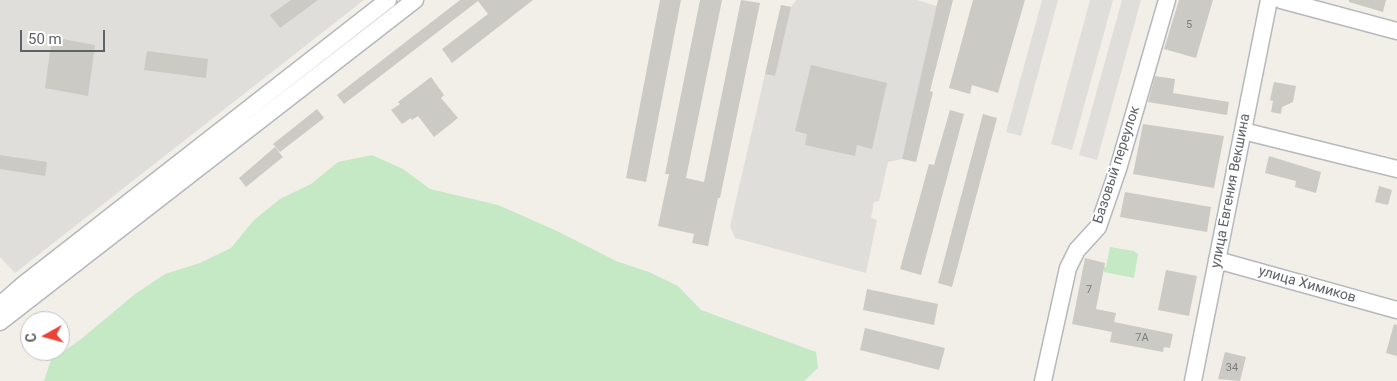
<!DOCTYPE html>
<html>
<head>
<meta charset="utf-8">
<style>
  body { margin:0 }
  #map { position:relative; width:1397px; height:381px; overflow:hidden; background:#f1efe8; font-family:Roboto,sans-serif }
  canvas { display:block }
  .north { position:absolute; left:20px; top:311px; width:50px; height:50px; box-sizing:border-box; background:#fff; border:1px solid #bfc1c3; border-radius:50%; rotate:263deg; font-size:14px; font-weight:700; line-height:20px; text-align:center; color:#5f6368 }
  .north::after { content:''; display:block; margin:auto; width:18px; height:22px; background:#ea4335; clip-path:polygon(50% 0,100% 100%,50% 72%,0 100%) }
  .scale { position:absolute; left:20px; top:30px; width:85px; height:22px; box-sizing:border-box; border:2px solid #5f6368; border-top:0; padding-left:6px; font-size:15px; line-height:18px; white-space:nowrap; color:#5f6368; -webkit-text-stroke:4px #fff; paint-order:stroke }
</style>
</head>
<body>
<div id="map">
<canvas width="1397" height="381"></canvas>
<div class="north">С</div>
<div class="scale">50 m</div>
</div>
<script>
const c = document.querySelector('canvas').getContext('2d');
c.lineJoin = 'round';
function paint(path, color) {
  c.fillStyle = color;
  c.fill(path, 'evenodd');
}
function stroke(path, color, width, dash) {
  c.strokeStyle = color;
  c.lineWidth = width;
  c.lineCap = dash ? 'butt' : 'round';
  c.setLineDash(dash || []);
  c.stroke(path);
}
function write(font, color, halo, rows, align = 'center') {
  c.font = font + ' Roboto,sans-serif';
  c.lineWidth = 4;
  c.setLineDash([]);
  c.textBaseline = 'middle';
  c.strokeStyle = halo;
  c.fillStyle = color;
  for (const [text, x, y, turn = 0] of rows) {
    c.save();
    c.translate(x, y);
    c.rotate((+turn || 0) * Math.PI / 180);
    c.textAlign = isNaN(turn) ? turn : align;
    if (halo) c.strokeText(text, 0, 0);
    c.fillText(text, 0, 0);
    c.restore();
  }
}
const industrial = new Path2D(`
  M0,0H364L15,273L0,257Z
  M796,0H917L937,6L902,159L888,162L879,201L874,202L871,218L877,220L866,273L735,238L730,226L781,5L791,7Z
  M1042,0H1058L1021,136L1006,132Z
  M1090,0H1113L1072,150L1051,144Z
  M1122,0H1141L1097,160L1079,155Z`);
const green = new Path2D(`
  M372,155L403,169L430,189L498,205L557,231L616,261L649,272L678,286L701,310L816,352L818,368L804,381H44L51,360L80,340L135,294L165,274L200,263L231,248L254,220L280,199L311,184L338,162Z
  M1110,247L1134,251L1138,254L1134,278L1104,272V267H1106Z`);
const building = new Path2D(`
  M291,0H318L280,28L270,15Z
  M460,0H533L452,63L442,49L488,14L478,1L344,104L337,95Z
  M660,0H681L646,182L626,178Z
  M700,0H722L686,178L704,182L741,0L760,3L720,198H718L708,246L692,243L694,234L658,226L669,174H665Z
  M938,0H953L930,91L933,92L916,162L902,159Z
  M973,0H1025L998,93L972,85L970,94L949,88Z
  M1179,0H1213L1196,58L1164,49Z
  M1349,0H1386L1383,12L1349,2Z
  M781,5L791,7L775,76L765,74Z
  M52,37L95,45L88,96L45,88Z
  M147,51L208,59L206,78L144,70Z
  M811,65L887,83L872,149L857,145L855,156L805,145L807,134L795,131Z
  M1155,76L1175,79L1173,93L1229,102L1227,115L1148,102Z
  M431,77L444,95L441,98L458,118L434,137L418,116L412,120L411,118L402,124L391,110L400,104L398,102Z
  M1274,82L1296,86L1293,102L1282,107L1281,114L1271,112L1273,101L1270,100Z
  M317,109L324,118L280,152L273,144Z
  M950,110L964,114L921,275L900,269L929,164L934,165Z
  M983,114L997,118L952,287L938,283Z
  M1143,124L1224,136L1214,188L1133,174Z
  M275,147L283,157L246,187L239,178Z
  M0,155L47,162L45,176L0,169Z
  M1269,156L1321,172L1316,193L1295,187L1296,181L1265,173Z
  M1379,186L1392,190L1388,205L1375,202Z
  M1125,192L1211,207L1207,232L1120,217Z
  M1085,258L1105,263L1096,309L1116,313L1114,322L1173,334L1170,348L1164,347L1163,352L1110,342L1112,332L1072,324Z
  M1166,270L1197,276L1189,316L1158,310Z
  M867,289L938,304L934,325L863,310Z
  M1394,324L1397,325V356L1386,353Z
  M865,328L945,348L939,370L860,350Z
  M1225,352L1246,357L1240,381L1218,379Z`);
const minor = new Path2D(`
  M1281,0L1397,31
  M1243,131L1397,169
  M1217,260L1397,310
  M0,305L24,284L388,0
  M0,322L415,0
  M1043,381L1068,268L1077,250L1098,227L1118,169L1167,0
  M1193,381L1269,0`);
const numberNames = [
  ["5",1189,25],
  ["7",1089,290],
  ["7А",1142,338],
  ["34",1232,368]
];
const streetNames = [
  ["Базовый переулок",1117,165,-72],
  ["улица Евгения Векшина",1231,191,-79],
  ["улица Химиков",1307,285,16]
];
paint(industrial, '#e0deda');
paint(green, '#c5e8c5');
paint(building, '#cccac5');
stroke(minor, '#b5b8bc', 19);
stroke(minor, '#fff', 16);
write('11px', '#7a7d7f', null, numberNames);
write('14px', '#5f6368', '#fff', streetNames);
</script>
</body>
</html>
